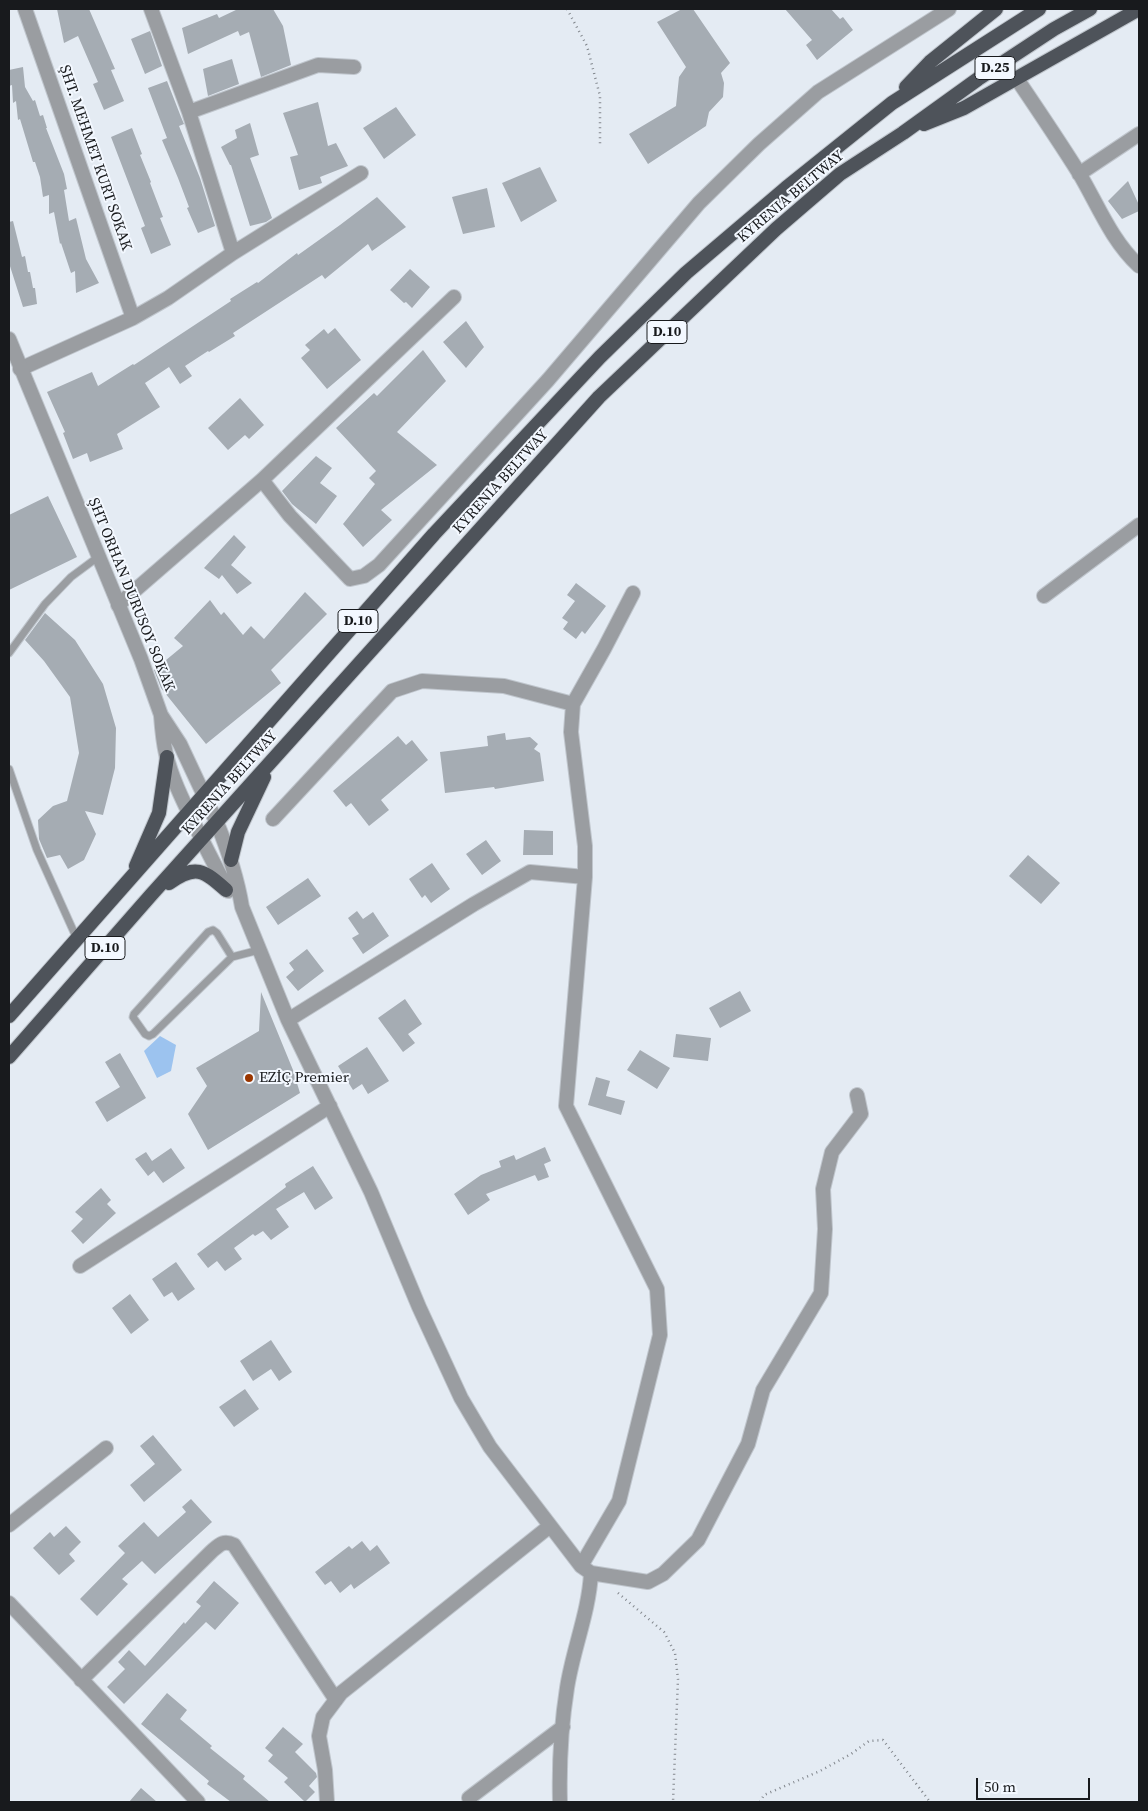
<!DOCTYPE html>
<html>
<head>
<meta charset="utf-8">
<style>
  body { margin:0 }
  #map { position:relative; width:1148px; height:1811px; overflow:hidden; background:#e4ebf3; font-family:"Source Serif 4",serif }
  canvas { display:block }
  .frame { position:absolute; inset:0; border:10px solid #181a1d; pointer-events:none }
  .scale { position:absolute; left:976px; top:1778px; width:114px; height:22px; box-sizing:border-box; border:2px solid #181a1d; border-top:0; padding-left:6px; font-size:15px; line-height:18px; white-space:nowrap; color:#181a1d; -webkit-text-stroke:4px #f3f8ff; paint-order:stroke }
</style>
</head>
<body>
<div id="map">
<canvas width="1148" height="1811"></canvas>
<div class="frame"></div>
<div class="scale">50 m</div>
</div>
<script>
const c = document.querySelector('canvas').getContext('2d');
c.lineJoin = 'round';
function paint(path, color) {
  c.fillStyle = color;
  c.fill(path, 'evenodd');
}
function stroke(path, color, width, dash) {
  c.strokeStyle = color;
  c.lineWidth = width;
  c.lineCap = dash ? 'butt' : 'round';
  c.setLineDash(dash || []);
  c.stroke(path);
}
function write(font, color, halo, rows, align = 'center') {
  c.font = font + ' "Source Serif 4",serif';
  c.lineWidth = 4;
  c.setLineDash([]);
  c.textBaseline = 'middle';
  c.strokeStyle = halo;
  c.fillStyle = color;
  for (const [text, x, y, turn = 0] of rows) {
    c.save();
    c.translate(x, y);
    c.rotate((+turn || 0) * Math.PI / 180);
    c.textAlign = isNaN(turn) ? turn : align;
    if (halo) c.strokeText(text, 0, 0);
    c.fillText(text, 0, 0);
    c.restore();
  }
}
const green = new Path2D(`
  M160,1036L176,1045L171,1071L157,1078L144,1051Z`);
const building = new Path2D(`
  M57,9H89L115,69L111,70L124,101L104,110L93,84L98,82L78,36L64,43Z
  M238,9H273L283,26L291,65L261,77L249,32L240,36L238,31L188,54L182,28L217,14L219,18Z
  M682,9H693L730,63L721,73L724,83L723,97L709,112L706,126L648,164L629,134L676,106L679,77L686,67L657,22Z
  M785,9H831L840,19L843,17L853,30L817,60L806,45L812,40Z
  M150,31L162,66L145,74L131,39Z
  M232,59L239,84L208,96L203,69Z
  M23,67L25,87L33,101L35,100L40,116L43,115L47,128H46L64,174L67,189L64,190L69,221L76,218L86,259L99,283L76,293L75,271L71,273L61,243L60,244L54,212L49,214V195L43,197L40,177L35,162H33L20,119L18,120L16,101L13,103L12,85L9,86V70Z
  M167,81L181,117L184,124L179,126L200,178L215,226L198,233L187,208L189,207L178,178L162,140L167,138L148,88Z
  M318,102L328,146L336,143L348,166L320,177L322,183L299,190L290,157L298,155L283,113Z
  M396,107L416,135L384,159L363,128Z
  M250,123L259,155L250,158L272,218L266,222L250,226L231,165H230L221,147L237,138L235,130Z
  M132,128L142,154L140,155L151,182L150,183L163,217L160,218L171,245L151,254L141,228L145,226L111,137Z
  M540,167L557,201L521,222L502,183Z
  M1128,181L1139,205V211L1122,219L1108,201Z
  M487,188L495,227L463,234L452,197Z
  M377,197L406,227L372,251L368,244L325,279L322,275L233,333L235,336L209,352L208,351L185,366L192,376L180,384L169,367L145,383L160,407L117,434L123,449L90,462L87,453L73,459L63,433L65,432L47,392L92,372L98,386L133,364L134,365L231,301L230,299L257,282L258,283L297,253L298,255L340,225Z
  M13,221L22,257L25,256L28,272H30L33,288H35L37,304L23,307L9,263V222Z
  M410,269L430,287L412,308L406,302L404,303L390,290Z
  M466,321L484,347L466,368L443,342Z
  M335,328L361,360L327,389L301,358L310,350L305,345L324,329L328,334Z
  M423,350L446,381L397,432L437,465L381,510L392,520L363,547L343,524L375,484L369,478L376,471L336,428L374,393L377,396Z
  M240,398L264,425L249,439L245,435L228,450L208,428Z
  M316,456L332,468L320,483L337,496L316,524L292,504L282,491Z
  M48,496L77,557L9,590V515Z
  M234,535L246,547L231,565L252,583L237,594L222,575L219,579L204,568Z
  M576,583L606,606L585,634L582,631L576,639L563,629L568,622L562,618L575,601L567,595Z
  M305,592L327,614L271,670L281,683L206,744L161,688L154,670L183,646L174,638L210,600L221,615L224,612L243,635L251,626L264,639Z
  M45,613L75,640L103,684L116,728L115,768L103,815L85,811L96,834L84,860L68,869L60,855L47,858L39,839L38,820L53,806L67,801L79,753L70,697L44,661L25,640Z
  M505,733L506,740L530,737L538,744L534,749L540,753L544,781L495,789L494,787L445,793L440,752L488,746L487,736Z
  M398,736L406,745L412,740L428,760L381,800L389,810L369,826L351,803L346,807L333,791Z
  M524,830L553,831V855H523Z
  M486,840L501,861L482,875L466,854Z
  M1028,855L1060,883L1041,904L1009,876Z
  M432,863L450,889L431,903L425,895L422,898L409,879Z
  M308,878L321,896L278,925L266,907Z
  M357,911L363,919L373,912L389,936L363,954L352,938L359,934L348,918Z
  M307,949L324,971L298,991L286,977L294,970L289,963Z
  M740,991L751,1011L720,1028L709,1008Z
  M261,992L293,1070L300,1093L208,1150L188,1114L207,1086L196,1068L259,1031Z
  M405,999L422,1024L408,1034L415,1043L403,1052L378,1018Z
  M676,1034L711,1038L708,1061L673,1057Z
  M367,1047L389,1081L368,1094L362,1084L353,1090L338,1066Z
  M640,1050L670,1068L657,1089L627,1070Z
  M120,1053L146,1098L107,1122L95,1102L120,1087L105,1062Z
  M596,1077L610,1081L606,1096L625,1101L621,1115L588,1105Z
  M545,1147L551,1161L544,1164L549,1177L538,1181L535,1175L486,1194L490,1200L468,1215L454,1194L481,1175L501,1167L499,1161L514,1155L516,1160Z
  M171,1148L185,1168L163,1183L154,1171L148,1176L135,1159L146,1152L152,1161Z
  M313,1166L333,1198L315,1210L304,1192L276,1209L289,1227L271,1240L263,1231L255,1236L253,1234L234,1248L242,1259L225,1271L217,1261L208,1268L197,1254L286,1187L285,1184Z
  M101,1188L111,1200L107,1204L116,1213L83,1244L71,1231L83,1219L75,1212Z
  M176,1262L195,1289L178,1301L172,1292L164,1297L152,1279Z
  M130,1294L149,1320L131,1334L112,1308Z
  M271,1340L292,1372L279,1381L271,1369L253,1381L240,1361Z
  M245,1389L259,1409L234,1427L219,1407Z
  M153,1435L182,1470L144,1502L130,1485L155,1464L140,1446Z
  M191,1499L212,1522L155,1574L142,1561L122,1579L128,1584L97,1616L80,1599L125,1553L118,1546L144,1522L158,1537L186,1512L182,1507Z
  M66,1526L81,1542L69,1554L75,1561L59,1575L33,1548L50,1532L54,1537Z
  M362,1541L370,1551L377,1545L390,1563L354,1589L351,1584L340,1593L331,1581L325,1585L315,1572L349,1546L352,1549Z
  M214,1581L239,1603L215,1630L206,1622L124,1704L107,1687L125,1669L118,1662L129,1650L145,1666L184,1622L185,1624L201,1606L196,1602Z
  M167,1693L187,1710L180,1719L212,1746L210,1748L245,1776L243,1779L270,1802H231L207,1784L209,1781L141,1724Z
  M283,1727L303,1744L295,1752L316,1773L317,1777L309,1786L315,1792L305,1802L284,1782L288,1778L268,1761L273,1755L265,1748Z
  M141,1788L157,1802H129Z`);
const path = new Path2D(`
  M567,9L587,46L600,96V144
  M618,1593L664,1632L675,1653L678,1679L673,1802
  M760,1802L764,1795L820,1771L851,1754L869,1741L883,1740L930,1802`);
const service = new Path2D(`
  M9,653L45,604L71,577L98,557
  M9,769L37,850L77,939
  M232,957L217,933L213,930L208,932L134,1014L133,1017L145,1034L149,1036L153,1034L232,957L259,950`);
const minor = new Path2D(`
  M25,9L133,318
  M151,9L189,112L233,253
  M1017,79C1038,110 1059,141 1079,173C1098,205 1111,240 1139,266
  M189,112L318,65L354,67
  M1079,174L1139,134
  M20,369L133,318L168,298L233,253L361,173
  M262,480L290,516L350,579L364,576L379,565L548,380L699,203L759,144L818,92L949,9
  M1044,596L1139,525
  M118,605L262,480L454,297
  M273,819L392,691L422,681L504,686L573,704
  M217,823C228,850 237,877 242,907L288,1020L371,1192L419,1307L461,1398L490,1447L581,1566L591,1573C589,1612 573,1649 567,1688C561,1726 559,1764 560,1802
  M202,840L228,891
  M288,1020L474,904L530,872L585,877
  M80,1266L330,1106
  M9,1525L106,1448
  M581,1566L619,1501L660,1335L657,1289L566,1106L585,877V846L571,732L573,704L604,649L633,593
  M591,1573L648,1582L663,1574L698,1540L748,1444L763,1390L821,1293L825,1229L823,1189L832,1152L861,1114L857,1095
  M9,1603L198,1802
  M81,1680L212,1551C220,1544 224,1540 234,1545L336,1700
  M469,1798L563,1727
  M327,1802L325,1770L319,1736L323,1717L341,1693L550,1526`);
const tertiary = new Path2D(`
  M9,339L141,659L161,715L180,744L217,823
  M161,716C162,729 163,741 166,754C173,784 189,812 202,840`);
const trunk = new Path2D(`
  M906,87L930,62L996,9
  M924,124L964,108L1139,9
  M231,860L238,832L264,777
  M136,866L159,813L167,757
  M169,883C196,864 203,870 226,890
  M9,1016L434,534L600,357L686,273L786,188L892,103L1039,9
  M9,1057L151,895L599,397L776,229L840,174L903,133L978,79L1054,29L1090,9`);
const markers = [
  [249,1078,5,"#9a3600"]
];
const shields = [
  [995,68,40],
  [667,332,40],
  [358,621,40],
  [105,948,40]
];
const shieldNames = [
  ["D.25",995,68],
  ["D.10",667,332],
  ["D.10",358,621],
  ["D.10",105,948]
];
const streetNames = [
  ["ŞHT. MEHMET KURT SOKAK",95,158,71],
  ["KYRENIA BELTWAY",791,197,-40],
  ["KYRENIA BELTWAY",501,482,-48],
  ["ŞHT ORHAN DURUSOY SOKAK",131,595,68],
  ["KYRENIA BELTWAY",230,783,-48]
];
const poiNames = [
  ["EZİÇ Premier",259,1078]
];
paint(green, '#9cc3ef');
paint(building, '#a5acb3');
stroke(service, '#bfc5cc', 9);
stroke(minor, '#bfc5cc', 16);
stroke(tertiary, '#bfc5cc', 16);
stroke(trunk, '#bfc5cc', 16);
stroke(path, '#82878d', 2.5, [1, 4]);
stroke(service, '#9a9da1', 7);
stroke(minor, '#9a9da1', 14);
stroke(tertiary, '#9a9da1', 14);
stroke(trunk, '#4e535a', 14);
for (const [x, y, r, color] of markers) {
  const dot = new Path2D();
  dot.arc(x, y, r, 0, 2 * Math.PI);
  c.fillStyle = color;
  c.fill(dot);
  stroke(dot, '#f3f8ff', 2);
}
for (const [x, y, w] of shields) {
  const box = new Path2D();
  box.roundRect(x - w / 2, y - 11.5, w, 23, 4);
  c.fillStyle = '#f3f8ff';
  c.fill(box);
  stroke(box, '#181a1d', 1);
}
write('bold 14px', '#181a1d', null, shieldNames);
write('15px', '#181a1d', '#f3f8ff', streetNames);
write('15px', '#181a1d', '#f3f8ff', poiNames, 'left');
</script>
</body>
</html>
